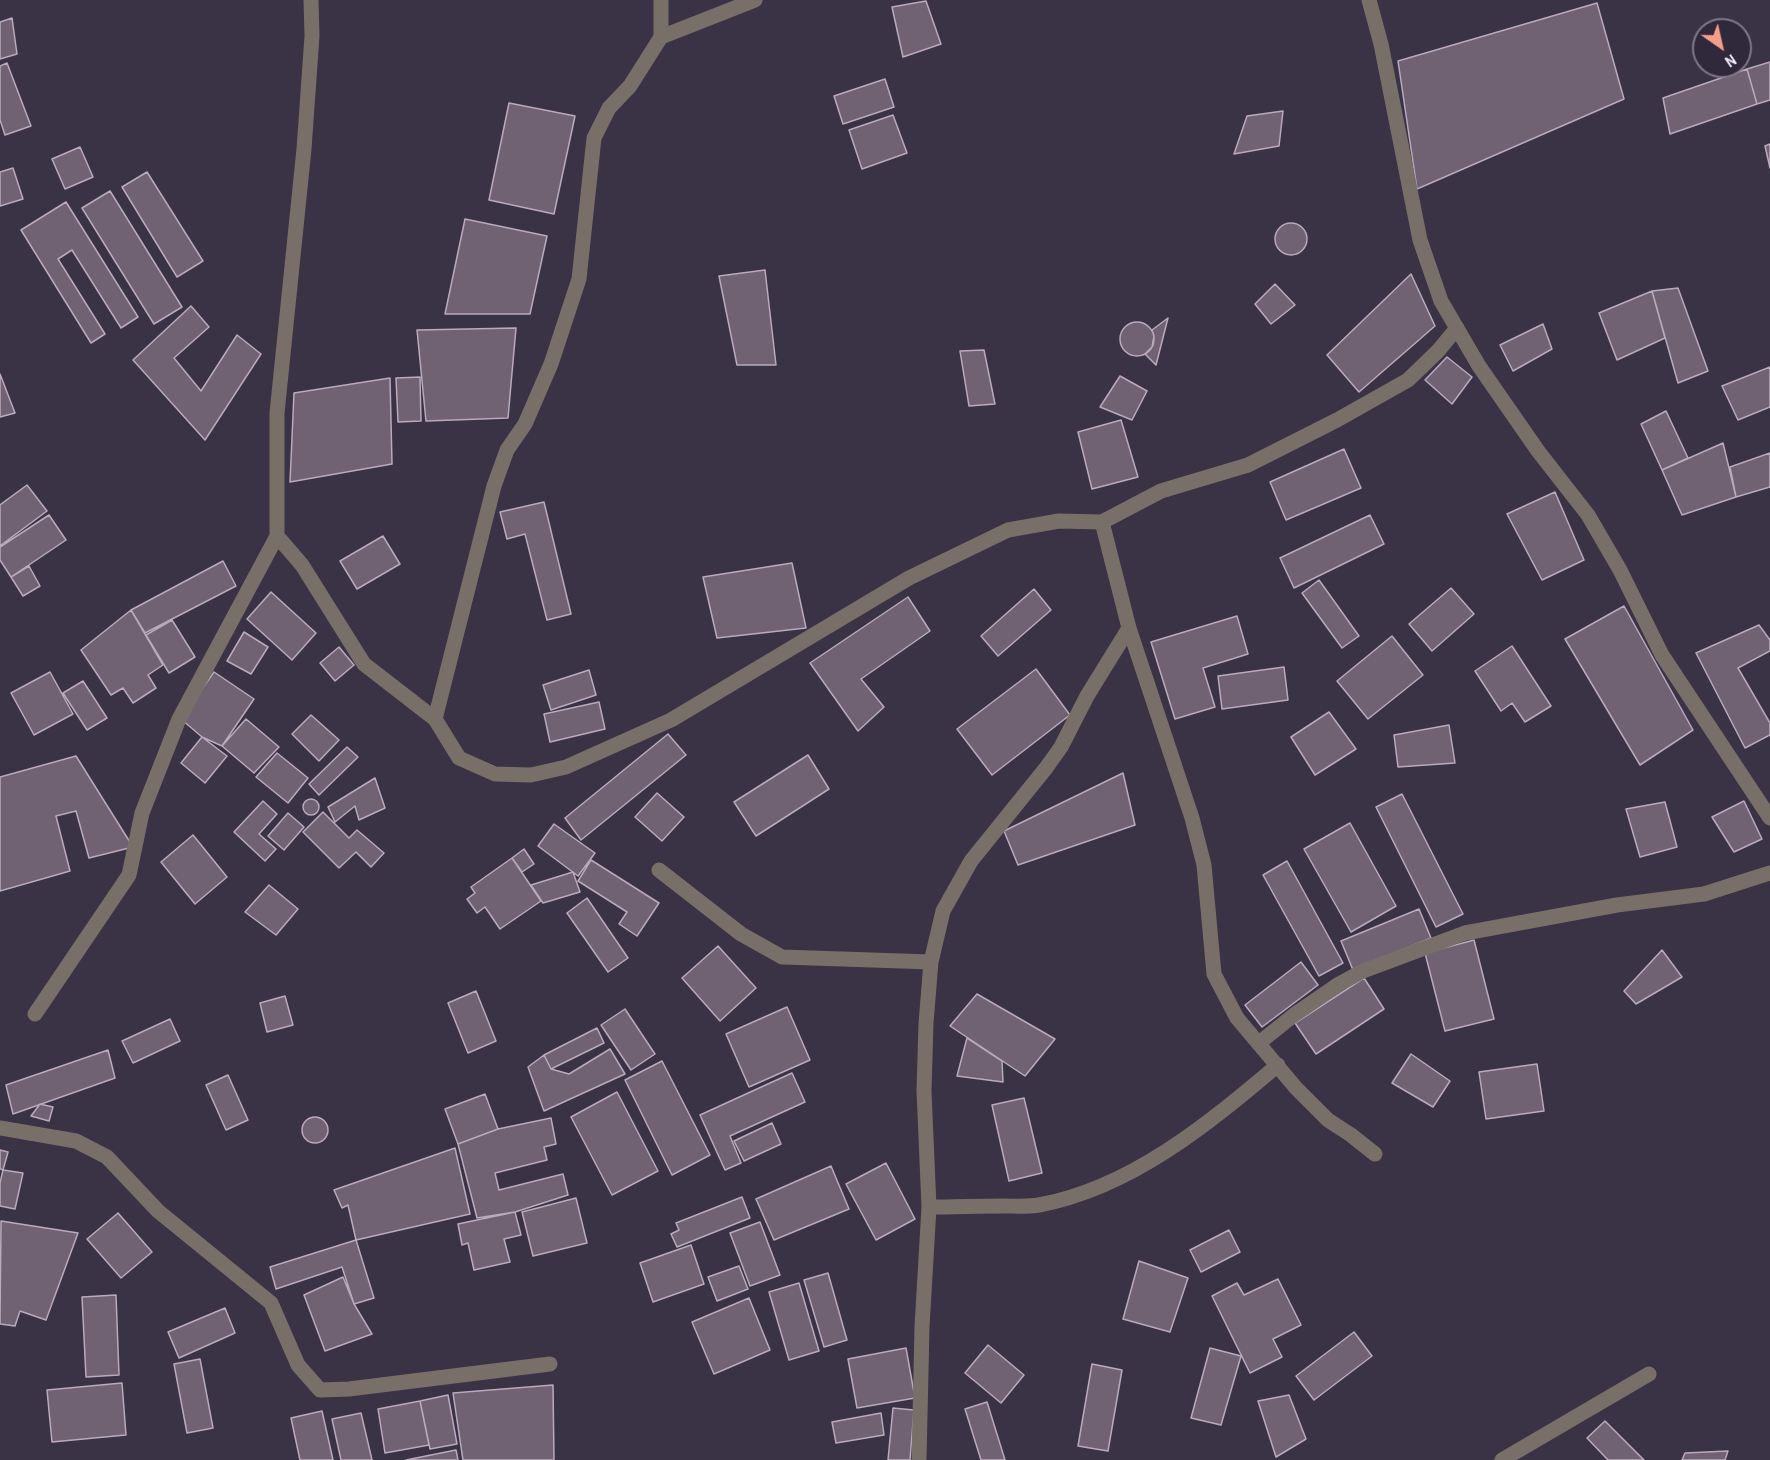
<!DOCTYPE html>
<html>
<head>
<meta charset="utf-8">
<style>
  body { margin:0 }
  #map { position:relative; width:1770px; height:1460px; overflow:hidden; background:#3a3245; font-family:"Archivo Narrow",sans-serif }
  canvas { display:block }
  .north { position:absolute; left:1692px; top:18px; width:60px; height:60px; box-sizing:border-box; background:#30283b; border:2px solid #7e7787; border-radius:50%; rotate:146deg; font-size:16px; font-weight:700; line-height:24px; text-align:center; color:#f2edf9 }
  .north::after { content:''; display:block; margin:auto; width:21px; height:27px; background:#f49d8b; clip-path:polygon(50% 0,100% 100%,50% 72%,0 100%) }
</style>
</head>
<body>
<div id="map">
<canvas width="1770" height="1460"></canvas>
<div class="north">N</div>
</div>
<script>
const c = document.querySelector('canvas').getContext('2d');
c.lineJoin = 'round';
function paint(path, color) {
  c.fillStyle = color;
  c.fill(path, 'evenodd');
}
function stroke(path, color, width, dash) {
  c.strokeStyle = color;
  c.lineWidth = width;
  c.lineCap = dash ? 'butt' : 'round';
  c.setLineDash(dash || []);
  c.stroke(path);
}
const building = new Path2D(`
  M926,1L941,44L903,57L892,7Z
  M1597,3L1624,99L1417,189L1398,61Z
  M12,18L17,54L0,59V22Z
  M1770,62V100L1757,104L1747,69Z
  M7,63L31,126L5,135L0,120V66Z
  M1747,69L1757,104L1670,134L1663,98Z
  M885,79L894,107L843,124L834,96Z
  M509,103L575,116L554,214L489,200Z
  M1283,111L1279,146L1234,154L1247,116Z
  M893,115L907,153L862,169L849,130Z
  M1770,144V168L1765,146Z
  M80,147L93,177L65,189L52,159Z
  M13,168L23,199L0,206V172Z
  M147,172L203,261L177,277L122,187Z
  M110,191L182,307L154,324L82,208Z
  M66,202L138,317L121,328L72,250L58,259L105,334L91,343L21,230Z
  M465,219L547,236L530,314H445Z
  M1275 239a16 16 0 1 1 32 0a16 16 0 1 1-32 0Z
  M765,270L776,365H737L719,276Z
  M1411,274L1435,326L1359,392L1327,355Z
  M1275,284L1295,305L1271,324L1255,304Z
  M1678,288L1708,371L1678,383L1652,291Z
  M1652,291L1665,338L1617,360L1599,313Z
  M191,306L209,327L174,358L201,391L237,335L261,354L205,440L133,360Z
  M1168,318L1156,365L1145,354L1152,347L1154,336L1152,330Z
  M1120 339a17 17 0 1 1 34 0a17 17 0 1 1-34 0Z
  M1543,324L1552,349L1513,371L1500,345Z
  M516,328L508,418L426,421L417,330Z
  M984,350L995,404L969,406L960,351Z
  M1447,357L1472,377L1452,404L1425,380Z
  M1770,367V407L1738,420L1722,386Z
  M0,374L15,413L0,417Z
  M1120,376L1147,391L1132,420L1100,407Z
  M420,377L421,421L398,422L396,378Z
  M390,378L392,464L290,482L294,393Z
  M1666,411L1688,458L1662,470L1641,424Z
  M1121,420L1138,477L1092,489L1078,432Z
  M1723,443L1736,497L1682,515L1662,470Z
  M1344,449L1361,488L1286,520L1270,482Z
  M1770,453V487L1736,497L1730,467Z
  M27,485L47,511L0,546V505Z
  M1555,492L1584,560L1542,580L1507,514Z
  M544,502L571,614L547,620L525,534L507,539L500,512Z
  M49,515L66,540L11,577L0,560V547Z
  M1370,515L1384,544L1294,588L1280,558Z
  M383,536L400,564L357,589L340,561Z
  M223,561L236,586L145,633L131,610Z
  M792,563L806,628L717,638L703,577Z
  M29,566L40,586L23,596L11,577Z
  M1319,580L1359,636L1342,648L1302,593Z
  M1451,588L1474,614L1432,651L1409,624Z
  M1034,589L1051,610L998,656L981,636Z
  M271,592L316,633L292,660L247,619Z
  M908,597L930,631L861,679L884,707L858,731L810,663Z
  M1624,606L1693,730L1640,765L1565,639Z
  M131,610L163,665L148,675L156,688L133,703L123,688L111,695L81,650Z
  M1237,616L1248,654L1203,668L1215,707L1175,719L1151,642Z
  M172,620L195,657L169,673L146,635Z
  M1759,625L1770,640V651L1738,668L1770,723V735L1745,748L1696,653Z
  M244,632L268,647L251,674L227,661Z
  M1392,636L1423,675L1368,719L1337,681Z
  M1512,646L1551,706L1525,722L1512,703L1501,711L1475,671Z
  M339,647L354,665L335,681L320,663Z
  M1284,667L1288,700L1222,709L1218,676Z
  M1036,669L1070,715L992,775L957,729Z
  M589,670L596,695L551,710L543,685Z
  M50,672L73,714L34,735L11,693Z
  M214,672L254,699L222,746L202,737L181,719Z
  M83,681L107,718L87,730L63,693Z
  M599,702L605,729L550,742L544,714Z
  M1329,712L1356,749L1315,775L1291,737Z
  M311,715L339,740L319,761L292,734Z
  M246,719L279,747L254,773L222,746Z
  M1449,725L1455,763L1398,767L1394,735Z
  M668,734L686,755L581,840L565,818Z
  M202,737L227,756L205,783L181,763Z
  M347,747L358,757L319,795L309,784Z
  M277,753L308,778L288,803L256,777Z
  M808,755L829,789L756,836L734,802Z
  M76,756L133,847L89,858L76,811L56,816L70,871L0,891V777Z
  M1123,773L1135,825L1018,865L1004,831Z
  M375,778L385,808L359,820L355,806L335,822L328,807Z
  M657,793L684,817L662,841L635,817Z
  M1402,794L1463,914L1436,927L1376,807Z
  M303 807a8 8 0 1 1 16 0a8 8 0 1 1-16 0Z
  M263,801L277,814L259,834L276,849L265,861L234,832Z
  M1744,801L1762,839L1734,852L1712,817Z
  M1665,802L1677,847L1640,857L1626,809Z
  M323,812L349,838L357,830L384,853L371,867L356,852L339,868L303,832Z
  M288,813L304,827L284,850L268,836Z
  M1350,823L1396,906L1351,932L1304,849Z
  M554,824L595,853L578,876L538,846Z
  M193,835L227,877L195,904L161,862Z
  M524,849L534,864L522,872L512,858Z
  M512,858L541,901L500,929L485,907L477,913L467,899L475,893L471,887Z
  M591,860L659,903L637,936L619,924L627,912L578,881Z
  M1287,861L1343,963L1319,976L1263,875Z
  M573,872L580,892L543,903L531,885Z
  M269,885L298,909L276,935L245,912Z
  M587,898L628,958L608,972L567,913Z
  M1419,909L1431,938L1353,970L1341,941Z
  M1474,940L1494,1019L1445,1031L1425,953Z
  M718,946L756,988L720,1021L682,978Z
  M1662,950L1682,977L1636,1004L1624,991Z
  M1301,962L1318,985L1262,1027L1245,1005Z
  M1364,978L1384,1009L1316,1054L1295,1023Z
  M476,991L496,1041L468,1053L448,1003Z
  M977,994L1055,1039L1025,1076L950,1026Z
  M285,996L293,1025L267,1032L260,1003Z
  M787,1007L810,1060L749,1087L726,1034Z
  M625,1009L655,1054L631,1070L601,1025Z
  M170,1019L180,1041L133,1063L122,1041Z
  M597,1028L604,1043L551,1069L544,1055Z
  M967,1038L1002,1061L1003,1082L957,1076Z
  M610,1049L625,1074L544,1111L528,1067L544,1055L551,1069L569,1074Z
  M108,1050L115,1078L13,1114L6,1085Z
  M1411,1054L1450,1081L1433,1107L1392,1083Z
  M662,1061L710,1155L672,1175L625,1080Z
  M1537,1064L1544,1111L1486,1119L1479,1072Z
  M792,1073L805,1102L730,1136L741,1163L725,1170L700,1115Z
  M228,1075L248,1120L226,1130L206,1085Z
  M617,1092L658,1171L612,1195L571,1117Z
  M485,1094L498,1129L458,1144L445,1109Z
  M1024,1098L1042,1173L1009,1181L992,1105Z
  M40,1104L53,1107L49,1121L31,1116Z
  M302 1130a13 13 0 1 1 26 0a13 13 0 1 1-26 0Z
  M551,1118L556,1144L544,1147L547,1160L495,1173L499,1190L563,1174L568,1195L515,1212L477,1218L458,1144L498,1129Z
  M772,1123L781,1144L744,1161L734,1141Z
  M455,1148L470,1214L356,1240L348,1205L342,1208L334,1190Z
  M0,1150L8,1152L3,1170L0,1169Z
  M886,1163L915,1219L876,1240L846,1184Z
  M831,1166L849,1209L774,1240L756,1199Z
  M3,1170L23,1173L15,1209L0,1206V1183Z
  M742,1197L750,1218L677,1247L671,1234L679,1230L676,1223Z
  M576,1198L587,1243L533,1256L522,1212Z
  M515,1212L521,1235L504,1239L510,1262L474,1270L468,1243L462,1245L458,1224Z
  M118,1213L152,1252L121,1278L87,1239Z
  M1,1221L78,1233L46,1320L20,1311L15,1326L0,1324Z
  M760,1222L780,1275L750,1286L730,1233Z
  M1229,1230L1240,1252L1201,1272L1190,1250Z
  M356,1240L374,1298L354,1304L342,1267L276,1289L270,1267Z
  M691,1245L704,1284L653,1302L640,1263Z
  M1139,1261L1188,1278L1170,1332L1123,1319Z
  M739,1266L748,1289L717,1301L708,1277Z
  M828,1273L847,1340L824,1347L804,1280Z
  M343,1277L354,1304L372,1334L325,1351L304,1295Z
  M1278,1279L1301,1325L1273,1339L1282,1357L1250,1373L1212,1296L1237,1283L1244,1295Z
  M799,1283L819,1351L789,1360L769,1292Z
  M116,1295L119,1375L86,1377L82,1297Z
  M749,1298L770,1350L714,1374L692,1322Z
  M225,1308L235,1333L179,1358L168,1332Z
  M1354,1332L1372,1356L1314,1400L1296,1376Z
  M988,1345L1024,1375L1001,1403L965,1373Z
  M906,1348L915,1398L857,1408L848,1359Z
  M1210,1348L1241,1356L1221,1425L1191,1418Z
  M200,1359L213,1428L187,1433L174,1364Z
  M1092,1364L1122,1370L1108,1451L1078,1446Z
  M122,1383L126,1435L52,1442L47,1390Z
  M553,1385L554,1460H463L453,1393Z
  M448,1395L457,1444L430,1449L420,1401Z
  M1289,1395L1306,1439L1276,1457L1258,1401Z
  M420,1401L429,1445L385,1453L378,1409Z
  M987,1402L1005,1460H981L965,1409Z
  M893,1408L914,1410L910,1460H888Z
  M322,1411L333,1460H300L291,1418Z
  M361,1413L372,1460H341L332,1419Z
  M881,1413L884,1435L836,1443L832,1422Z
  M1605,1421L1644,1460H1608L1587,1438Z
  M456,1450L458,1460H406Z
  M1728,1451L1725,1460H1682L1685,1453Z`);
const minor = new Path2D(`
  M1369,0L1381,44L1420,240L1441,301L1479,366L1538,451L1588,515L1620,570L1662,655L1770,818
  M661,37L755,0
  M1102,522L1129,628L1192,818L1204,865L1214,974L1237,1018L1296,1088L1328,1120L1351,1135L1375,1154
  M277,536L302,565L364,664L435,719L459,758L495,774L531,775L566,767L671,720L909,578L1008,530L1059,521L1102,522L1161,491L1248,465L1337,420L1408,380L1438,351L1457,328
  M435,719L494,486L507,450L525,424L551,364L579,279L594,138L609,108L630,86L661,37V0
  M659,870L741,934L782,957L931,962
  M35,1014L129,875L142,813L179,719L277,536V413L304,149L312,36L311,0
  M1259,1043L1294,1015L1339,984L1363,971L1465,933L1617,905L1704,894L1770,873
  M0,1128L76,1141L107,1157L158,1211L271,1303L298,1365L320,1390L349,1389L550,1364
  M929,1207C954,1207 978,1206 1003,1206C1015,1206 1028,1207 1039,1205C1131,1188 1208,1124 1278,1065
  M919,1460L922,1327L929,1207L924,1091L926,1023L931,962L943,911L971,861L1046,768L1061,747L1087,696L1129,628
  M1502,1460L1649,1374`);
paint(building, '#706173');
stroke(building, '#bbaabe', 1.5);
stroke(minor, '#796f69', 15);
</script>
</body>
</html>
